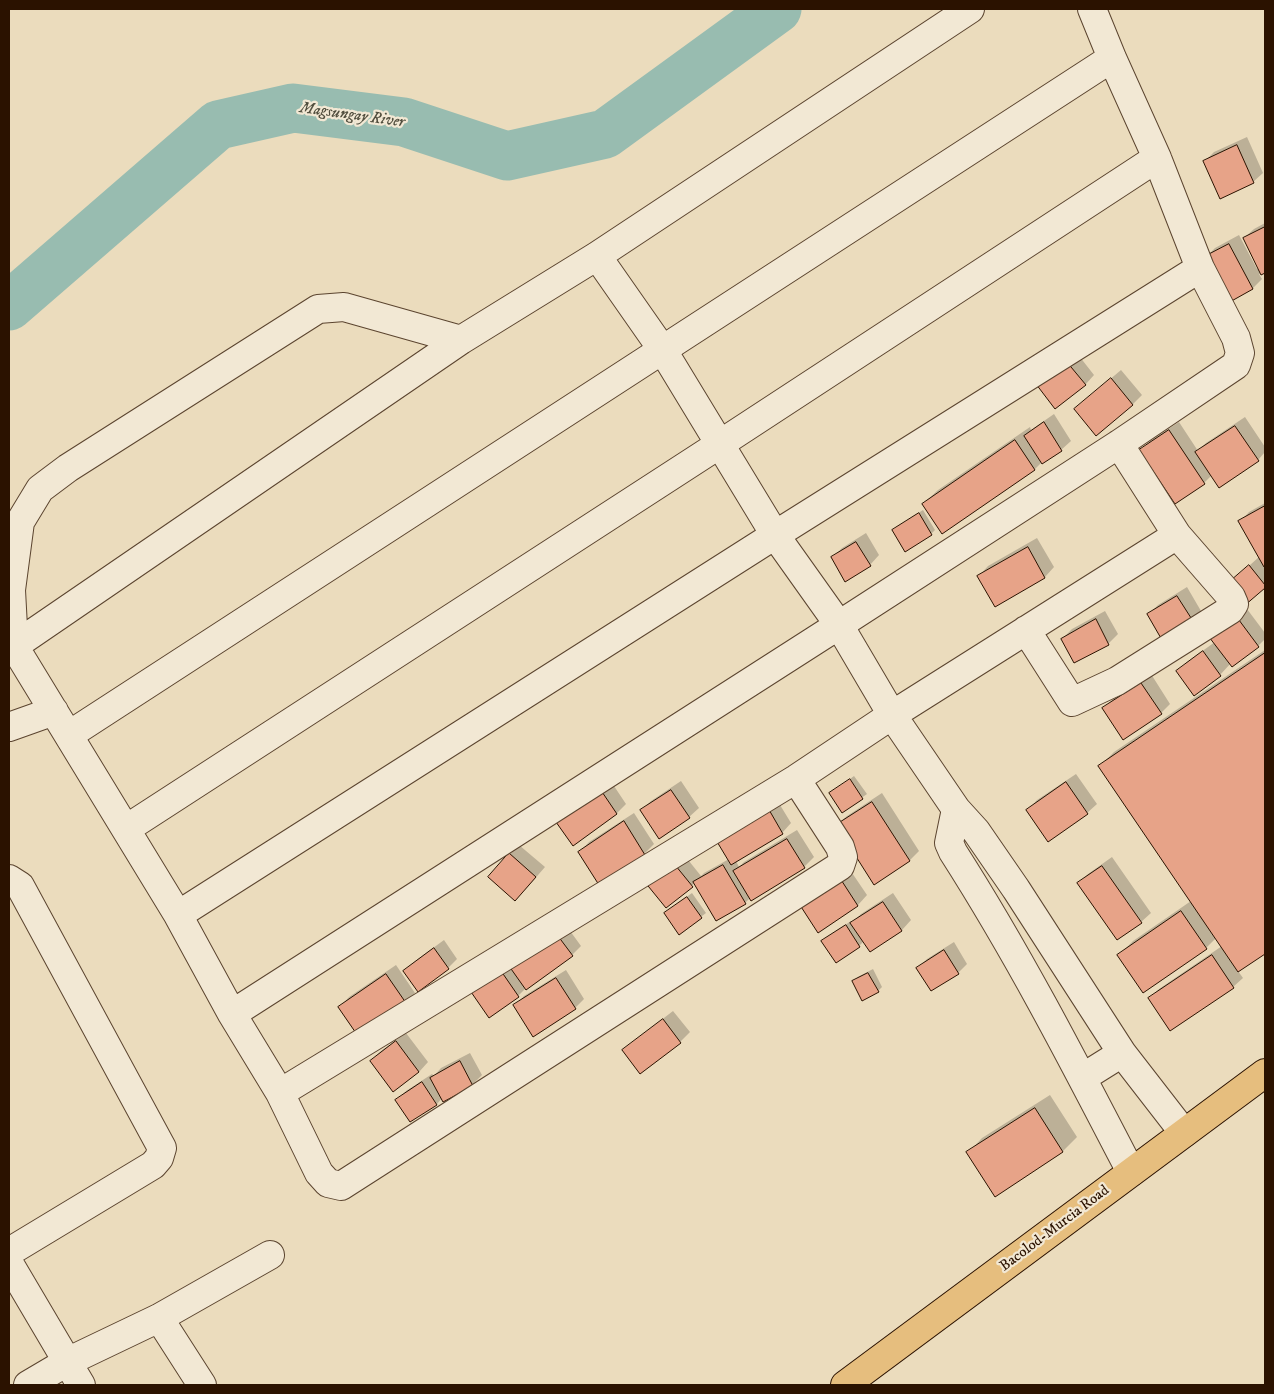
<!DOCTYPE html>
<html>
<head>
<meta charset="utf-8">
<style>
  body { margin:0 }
  #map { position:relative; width:1274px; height:1394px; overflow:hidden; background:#ebdcbd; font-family:"IM FELL DW Pica",serif }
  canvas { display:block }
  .frame { position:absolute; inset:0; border:10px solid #2b1200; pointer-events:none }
</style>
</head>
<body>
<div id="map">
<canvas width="1274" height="1394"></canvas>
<div class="frame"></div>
</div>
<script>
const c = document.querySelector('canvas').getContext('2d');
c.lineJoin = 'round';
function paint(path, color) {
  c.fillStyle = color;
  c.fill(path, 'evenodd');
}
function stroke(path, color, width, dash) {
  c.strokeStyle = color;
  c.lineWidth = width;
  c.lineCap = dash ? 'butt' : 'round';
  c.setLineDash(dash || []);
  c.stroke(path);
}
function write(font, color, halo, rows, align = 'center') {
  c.font = font + ' "IM FELL DW Pica",serif';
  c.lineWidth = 4.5;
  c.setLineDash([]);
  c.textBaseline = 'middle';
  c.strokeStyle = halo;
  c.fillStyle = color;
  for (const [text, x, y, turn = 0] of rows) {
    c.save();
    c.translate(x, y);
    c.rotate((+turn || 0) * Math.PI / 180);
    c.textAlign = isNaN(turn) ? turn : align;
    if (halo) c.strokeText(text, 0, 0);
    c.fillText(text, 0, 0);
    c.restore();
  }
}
const shadow = new Path2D(`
  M1247,137L1263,173L1253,182L1205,161L1214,152Z
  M1265,223V272L1259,274L1262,279L1253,288L1206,257L1215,248L1239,235L1257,269L1259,268L1244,238L1254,229Z
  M1076,352L1094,375L1085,385L1038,384Z
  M1121,370L1142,395L1133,404L1096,434L1075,409Z
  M1054,414L1071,441L1061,450L1041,463L1035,469L923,504L938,490L1030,427L1031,430Z
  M1245,417L1265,447V452L1258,460L1219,486L1212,475L1204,483L1141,450L1150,441L1179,422L1198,451L1206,443Z
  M1265,503V586L1244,605L1265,633V639L1258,646L1233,666L1231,663L1220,675L1178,671L1187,662L1215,642L1228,585L1260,556L1240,522L1249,512Z
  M923,510L935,530L931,534L894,530L898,526Z
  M866,533L879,555L870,565L832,558L842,548Z
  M1037,538L1054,567L1045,577L996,605L979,576L988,566Z
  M1187,587L1201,611L1192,620L1148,615L1158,605Z
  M1105,611L1118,634L1108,644L1062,639L1072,629Z
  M1265,650V952L1238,971L1243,978L1233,987L1150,998L1159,989L1222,946L1216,938L1206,948L1118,956L1133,941L1191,901L1100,766L1114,752Z
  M1151,674L1170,704L1161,713L1104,708L1113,699Z
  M606,774L626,804L617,813L573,844Z
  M1076,774L1097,804L1087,813L1028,810L1037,800Z
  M854,776L867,794L843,811L831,793Z
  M681,781L699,808L689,817L642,810L651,801Z
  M882,793L919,851L909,861L837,825L847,816Z
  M777,800L791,823L782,833L736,861L739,867L744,862L797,830L814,857L804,867L751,899L750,898L745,903L695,883L666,906L681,851L701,876L704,873L729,859Z
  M634,813L654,844L644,854L600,883L580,852L589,842Z
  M519,845L545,867L525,890L510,854Z
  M1112,857L1151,913L1141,922L1079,883L1088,874Z
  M846,864L867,895L858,905L819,931Z
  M692,893L706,913L679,933L670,909Z
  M893,893L911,920L902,930L870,951L864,941L859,946L836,961L823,941L827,937L851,921L852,923L861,914Z
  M565,924L581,946L572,955L526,988L518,996L470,989Z
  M444,940L457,959L448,968L404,971L414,962Z
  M954,942L967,964L958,973L918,968L927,959Z
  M396,965L415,993L405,1002L340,1007L349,997Z
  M873,969L882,987L878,991L854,981L858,977Z
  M566,970L584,999L575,1008L515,1006L524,996Z
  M673,1011L690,1032L680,1042L641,1072L624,1051L634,1041Z
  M406,1033L428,1062L419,1072L371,1061L381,1051Z
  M470,1053L482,1075L472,1085L442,1098L437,1104L411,1121L397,1100L406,1091L432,1074L434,1076L441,1068Z
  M1050,1095L1077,1137L1063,1151L995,1195L968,1153L982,1138Z`);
const river = new Path2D(`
  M9,306L218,125L293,108L404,122L507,156L605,134L777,9`);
const building = new Path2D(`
  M1237,145L1254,183L1220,199L1203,161Z
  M1265,227V273L1261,275L1243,238Z
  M1229,244L1253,289L1228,303L1204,257Z
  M1066,361L1086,385L1055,409L1036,384Z
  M1111,378L1133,405L1096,436L1074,409Z
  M1044,422L1062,451L1042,464L1024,436Z
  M1235,426L1259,461L1219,488L1195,452Z
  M1169,430L1205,484L1175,504L1139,450Z
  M1015,440L1035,470L942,534L922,504Z
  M1265,506V566L1264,567L1238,521Z
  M919,513L932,535L905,552L892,530Z
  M856,542L871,566L845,582L831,557Z
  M1028,547L1045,578L995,607L977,576Z
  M1249,565L1265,585V588L1244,606L1226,585Z
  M1177,596L1193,621L1162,640L1147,614Z
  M1233,612L1259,647L1232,667L1206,633Z
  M1096,619L1109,645L1074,663L1061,639Z
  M1203,651L1221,676L1194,696L1176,671Z
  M1265,653V954L1238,972L1098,766Z
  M1141,683L1162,714L1123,740L1102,708Z
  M850,779L863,799L842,813L829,793Z
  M1066,782L1088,814L1048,842L1026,810Z
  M596,783L617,814L573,846L551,815Z
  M671,790L690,818L659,839L640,810Z
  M872,802L910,861L874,885L836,825Z
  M768,808L783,834L731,865L716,840Z
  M624,821L645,855L599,885L578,852Z
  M787,839L805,868L751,901L733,871Z
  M509,853L536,877L515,901L488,877Z
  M671,860L693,887L666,908L644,881Z
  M723,865L746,904L716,921L693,882Z
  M1102,866L1142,923L1117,940L1077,883Z
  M836,872L858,906L818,933L796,899Z
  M687,897L702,918L679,935L664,913Z
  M883,902L902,931L870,952L850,923Z
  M1181,911L1207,949L1143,993L1117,955Z
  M846,925L860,947L836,963L821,941Z
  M555,932L573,956L526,990L509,966Z
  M434,948L449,969L418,992L403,971Z
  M944,950L959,974L931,991L916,968Z
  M1212,955L1234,988L1170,1031L1148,998Z
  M499,968L519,997L489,1018L469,989Z
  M868,973L879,992L862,1001L852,981Z
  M386,974L406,1003L358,1036L338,1007Z
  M556,978L576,1009L533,1037L513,1005Z
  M663,1019L681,1043L640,1074L622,1050Z
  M396,1041L419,1072L393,1092L370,1061Z
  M460,1061L473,1086L443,1102L430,1078Z
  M422,1082L437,1105L410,1122L395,1100Z
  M1035,1108L1063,1152L995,1197L966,1152Z`);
const street = new Path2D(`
  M597,256L662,349L775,535L839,625L892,715L956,809L976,831L1016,889L1122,1053L1184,1133
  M461,340L344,307L318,309L68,468L40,489L20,522L11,590L14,646L178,915L232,1014L280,1093L319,1173L328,1183L341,1186L840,866L843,857L840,847L796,779
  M1026,630L1072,702L1117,681L1230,610L1234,604L1231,597L1177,535L1119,444
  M14,646L461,340L597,256L970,9
  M9,727L54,711
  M69,735L1112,58
  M956,809L949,843L953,852C1019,955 1075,1064 1131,1172
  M126,829L720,444L1157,158
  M9,879L20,886L162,1148L159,1158L153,1165L9,1252
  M178,915L775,535L1200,268
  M232,1014L839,625L1119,444L1236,365L1240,353L1236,338L1200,268L1157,158L1112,58L1092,9
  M1082,1078L1122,1053
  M280,1093L796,779L892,715L1177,535
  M9,1263L81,1385
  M159,1318L202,1385
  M28,1385L67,1362L159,1318L270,1255`);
const primary = new Path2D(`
  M845,1385L1265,1073`);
const streetNames = [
  ["Bacolod-Murcia Road",1055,1229,-37]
];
const waterNames = [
  ["Magsungay River",352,116,8]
];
paint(shadow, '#0003');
stroke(river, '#98bcb0', 49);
paint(building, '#e7a388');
stroke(building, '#2b1200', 1);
stroke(street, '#5b442f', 30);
stroke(primary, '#2b1200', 30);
stroke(street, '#f2e8d4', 28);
stroke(primary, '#e6be7e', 28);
write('15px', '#2b1200', '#f2e8d4', streetNames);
write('italic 16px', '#514e3e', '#f2e8d4', waterNames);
</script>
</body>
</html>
